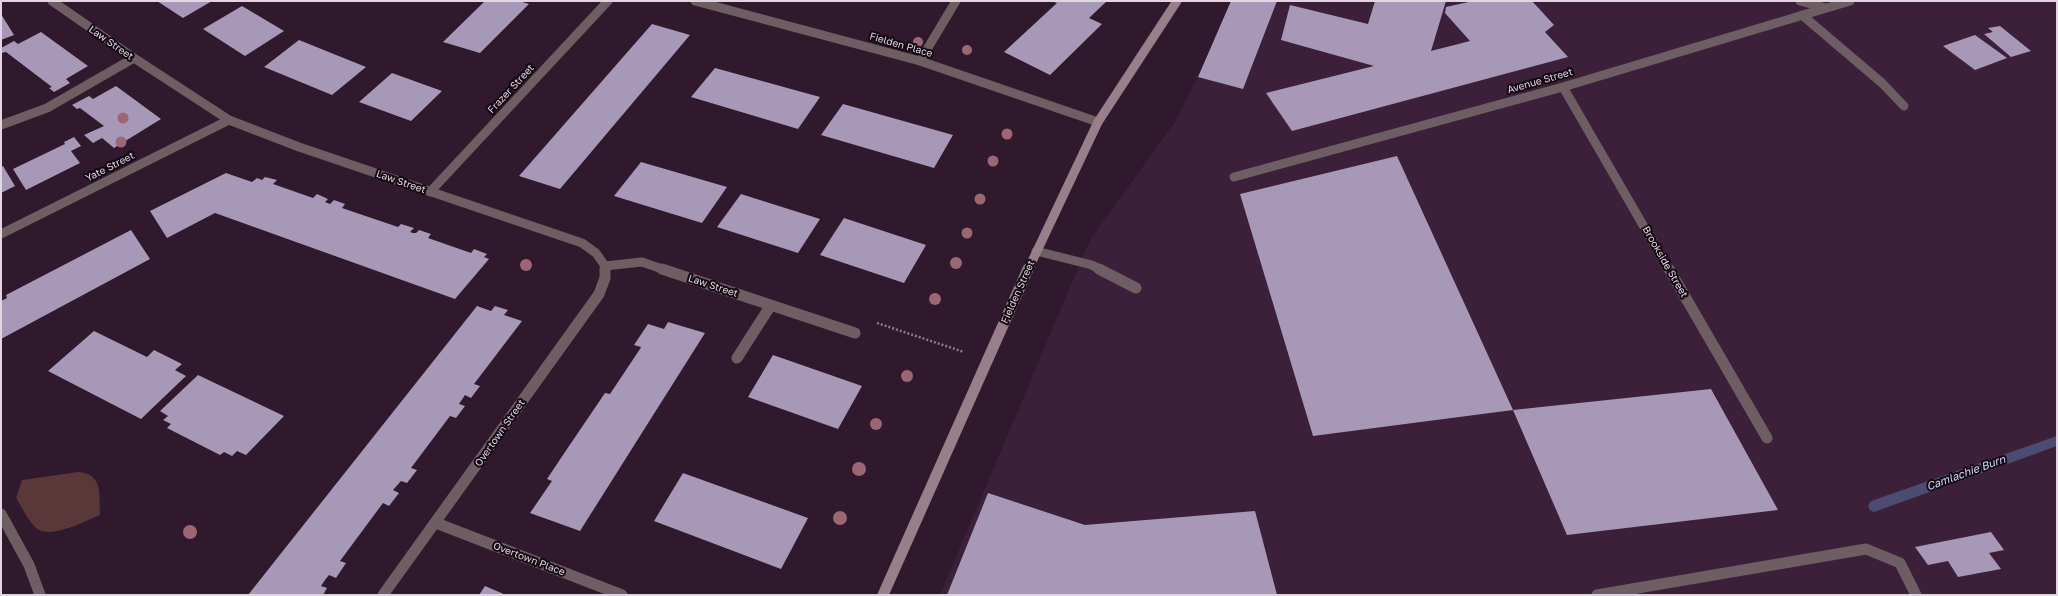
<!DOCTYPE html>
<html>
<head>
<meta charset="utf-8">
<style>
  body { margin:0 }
  #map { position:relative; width:2058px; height:596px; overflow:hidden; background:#30192d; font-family:"Golos Text",sans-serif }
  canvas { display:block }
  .frame { position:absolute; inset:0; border:2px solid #e3d4e1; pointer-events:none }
</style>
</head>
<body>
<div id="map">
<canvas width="2058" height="596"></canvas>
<div class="frame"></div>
</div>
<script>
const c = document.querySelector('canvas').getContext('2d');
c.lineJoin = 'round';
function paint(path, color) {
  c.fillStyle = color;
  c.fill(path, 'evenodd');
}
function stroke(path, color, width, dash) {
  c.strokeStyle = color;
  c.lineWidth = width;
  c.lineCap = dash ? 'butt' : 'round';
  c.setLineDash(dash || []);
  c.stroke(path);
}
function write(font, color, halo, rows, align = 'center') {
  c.font = font + ' "Golos Text",sans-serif';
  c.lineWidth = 4;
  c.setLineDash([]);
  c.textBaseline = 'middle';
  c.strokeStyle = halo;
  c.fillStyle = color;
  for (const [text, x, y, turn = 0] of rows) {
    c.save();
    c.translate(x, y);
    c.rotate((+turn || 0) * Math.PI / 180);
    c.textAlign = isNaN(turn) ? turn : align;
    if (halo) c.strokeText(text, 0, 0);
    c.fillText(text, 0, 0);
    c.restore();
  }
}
const built = new Path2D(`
  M1231,1H2057V595H940L1090,240L1177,119L1198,77Z`);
const green = new Path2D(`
  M78,472C104,474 99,495 100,515C85,521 49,541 35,527C27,519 22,507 16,498L22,480Z`);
const stream = new Path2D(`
  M2057,436V446L1874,512L1870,510L1868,506L1870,502L1874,500Z`);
const building = new Path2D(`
  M157,1H212L183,18Z
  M485,1H519L529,4L480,53L443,42Z
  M1051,1H1107L1089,18L1102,24L1050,75L1004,52L1057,3Z
  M1231,1H1277L1243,89L1198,77Z
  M1375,1H1446L1431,51L1470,41L1445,13L1446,7L1473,1H1532L1554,25L1545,32L1568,57L1292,131L1266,93L1374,66L1281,40L1290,5L1368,24Z
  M242,6L284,31L245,56L203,29Z
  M1,14L14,35L1,40Z
  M652,24L690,35L560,189L519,176Z
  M2000,26L2031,51L2011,57L1984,34L1993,32L1988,28Z
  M41,32L88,66L66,79L70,83L54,92L49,88L52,87L6,52L1,53V48L14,41L18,44Z
  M1975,35L2007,58L1975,70L1943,46Z
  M299,40L366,67L332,95L264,67Z
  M715,68L820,97L798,129L691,97Z
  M392,73L442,91L411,121L359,102Z
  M116,86L161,119L114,148L102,138L93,143L84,135L104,126L80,108L77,109L72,105L89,96L93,99Z
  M843,104L953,135L934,168L821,135Z
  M74,137L81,146L71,151L80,163L26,190L13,169L65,144L64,142Z
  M1397,156L1513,410L1711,389L1778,510L1567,535L1513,410L1313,436L1240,194Z
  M641,162L727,187L702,223L614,196Z
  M3,166L15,186L1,193V167Z
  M226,173L252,182L257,178L262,180L265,177L277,180L273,184L313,198L317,194L328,199L325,202L330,204L334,200L345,204L342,208L398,227L401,224L414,228L410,232L413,233H416L419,230L431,234L428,238L471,253L474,249L487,254L484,257L489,259L455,299L215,213L167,238L150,211Z
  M741,194L820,219L798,253L717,227Z
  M844,218L926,245L904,283L820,255Z
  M131,230L150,259L1,339V301L7,298L6,295Z
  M477,306L491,311L495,306L508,310L504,315L522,321L474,384L480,386L471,398L465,395L459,404L465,406L456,418L450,416L411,468L417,470L407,483L401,481L393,490L399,493L389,506L383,503L340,561L346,563L336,578L329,575L325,580L321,586L327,588L323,595H248Z
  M668,322L705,333L580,531L530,513L552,481L547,479L567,449L605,393L610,394L640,349L641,347L634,345L648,324L664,329Z
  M94,331L147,357L154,350L182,364L175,370L186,376L141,419L48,371Z
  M773,355L862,386L838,429L748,397Z
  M198,375L240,395L284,416L246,455L237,451L232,456L224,452L220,455L167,428L171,424L163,420L168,416L160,411Z
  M683,473L808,518L781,569L654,521Z
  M988,493L1085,525L1255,511L1277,595H947Z
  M1991,532L2004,550L1989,553L2001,569L1958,577L1948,561L1928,565L1915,547Z
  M485,586L506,595H479Z`);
const path = new Path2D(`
  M877,323L964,352`);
const laneFar1 = new Path2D(`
  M1802,15L1882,83L1904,106
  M920,61L956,1
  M1,125L47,108L134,58
  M1036,251L1092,265L1101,270`);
const lane = new Path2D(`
  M1099,269L1136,288
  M1597,595L1866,549L1900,563L1916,595`);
const streetFar1 = new Path2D(`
  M52,1L134,58L229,120L299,147L582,243L596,253L605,266L642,262L665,270
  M695,1L920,61L1098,122
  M1800,1L1826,8
  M1563,87L1669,270
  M1234,177L1563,87L1850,1
  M430,192L608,1
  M1,234L229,120
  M605,266V270`);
const street = new Path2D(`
  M662,269L855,333
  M1669,269L1767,438
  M737,358L771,305
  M1,514L29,565L40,595
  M436,523L622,595
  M383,595L599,294L605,278V269`);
const secondaryFar1 = new Path2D(`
  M1028,270L1098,122L1177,1`);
const secondary = new Path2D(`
  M883,595L1028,269`);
const trees = [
  [918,42,5],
  [967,50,5],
  [123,118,5.5],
  [1007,134,5.5],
  [121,142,5.5],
  [993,161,5.5],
  [980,199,5.5],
  [967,233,5.5],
  [956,263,6],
  [526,265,6],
  [935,299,6],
  [907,376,6],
  [876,424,6],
  [859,469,7],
  [840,518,7],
  [190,532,7]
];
const streetNames = [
  ["Law Street",111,43,35],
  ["Fielden Place",901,45,16],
  ["Avenue Street",1540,81,-16],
  ["Frazer Street",511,89,-47],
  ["Yate Street",110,167,-27],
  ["Law Street",401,182,19],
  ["Brookside Street",1665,262,60],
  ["Law Street",713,286,18],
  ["Fielden Street",1018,292,-66],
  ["Overtown Street",500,433,-55],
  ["Overtown Place",529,559,21]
];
const waterNames = [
  ["Camlachie Burn",1966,473,-20]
];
paint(built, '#3c2039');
paint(green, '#5a3738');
paint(stream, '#4c4c72');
paint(building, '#a798b7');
stroke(path, '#8c7989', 2.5, [2, 2]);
stroke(laneFar1, '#6e5e64', 9);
stroke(lane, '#6e5e64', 11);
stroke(streetFar1, '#6e5e64', 9);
stroke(street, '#6e5e64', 11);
stroke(secondaryFar1, '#987f89', 9);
stroke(secondary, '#987f89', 11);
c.fillStyle = '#9c6772';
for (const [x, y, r] of trees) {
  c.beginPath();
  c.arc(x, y, r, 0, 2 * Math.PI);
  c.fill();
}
write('10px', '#e3d4e1', '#120811', streetNames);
write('italic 11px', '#d5d6ff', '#120811', waterNames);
</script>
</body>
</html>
